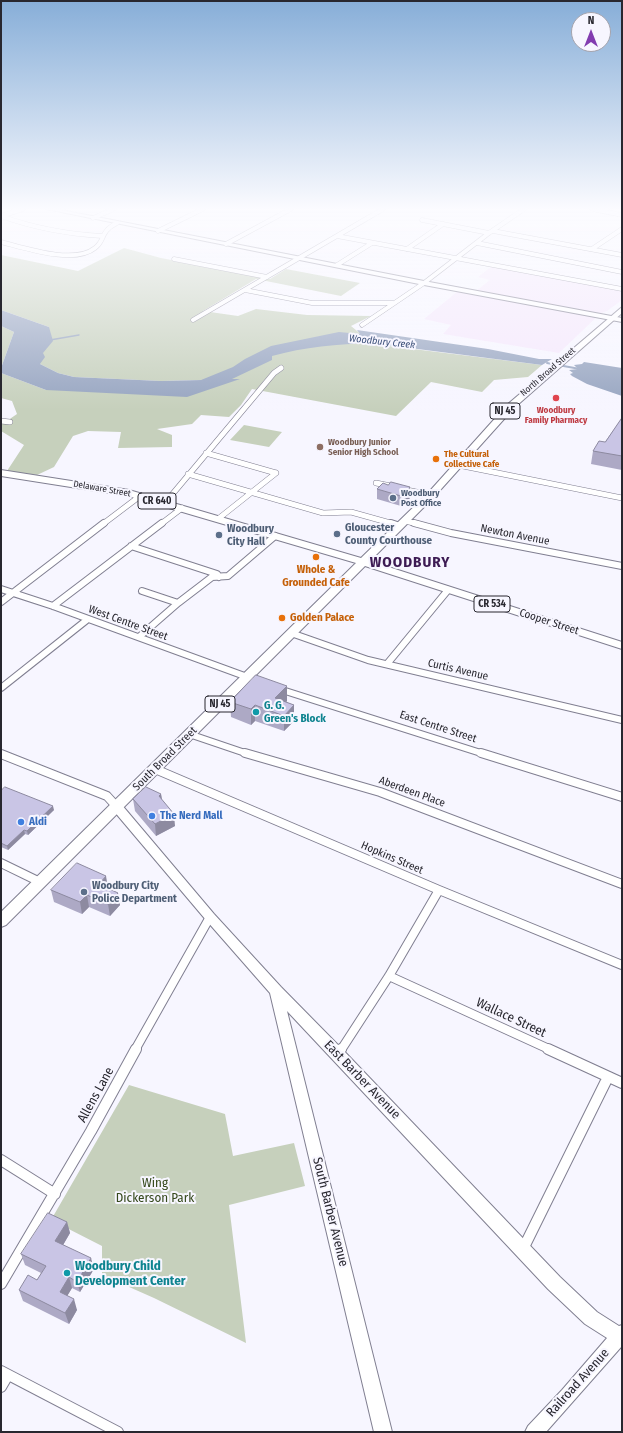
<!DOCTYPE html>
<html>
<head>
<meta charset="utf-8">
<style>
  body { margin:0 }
  #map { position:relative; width:623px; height:1433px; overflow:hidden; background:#f7f6ff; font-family:"Fira Sans Condensed",sans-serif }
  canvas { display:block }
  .frame { position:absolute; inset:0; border:2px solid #28272f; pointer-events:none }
  .north { position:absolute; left:571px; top:12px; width:40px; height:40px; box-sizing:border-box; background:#f7f6ff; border:1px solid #a4a3ac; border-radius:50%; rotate:0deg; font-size:11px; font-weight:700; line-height:16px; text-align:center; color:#28272f }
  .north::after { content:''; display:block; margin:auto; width:14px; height:18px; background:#823cb0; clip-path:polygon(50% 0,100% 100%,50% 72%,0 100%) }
</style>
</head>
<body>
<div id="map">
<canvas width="623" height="1433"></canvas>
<div class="frame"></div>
<div class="north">N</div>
</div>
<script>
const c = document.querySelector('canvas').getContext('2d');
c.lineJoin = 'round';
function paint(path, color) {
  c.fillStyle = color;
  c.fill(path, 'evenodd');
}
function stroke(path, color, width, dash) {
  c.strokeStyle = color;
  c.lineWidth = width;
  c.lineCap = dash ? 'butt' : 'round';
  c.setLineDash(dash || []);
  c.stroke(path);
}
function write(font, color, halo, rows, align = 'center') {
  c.font = font + ' "Fira Sans Condensed",sans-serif';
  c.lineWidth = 4;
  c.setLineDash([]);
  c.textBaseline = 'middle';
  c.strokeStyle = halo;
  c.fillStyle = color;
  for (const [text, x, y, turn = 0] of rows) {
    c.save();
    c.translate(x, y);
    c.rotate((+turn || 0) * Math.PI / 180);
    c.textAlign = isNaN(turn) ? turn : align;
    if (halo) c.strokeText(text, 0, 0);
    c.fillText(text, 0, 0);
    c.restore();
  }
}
const medical = new Path2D(`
  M492,266L622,290V300L607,311L601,313L559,353L443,334L451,325L424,319L458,291L472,294L490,280L478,277Z`);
const green = new Path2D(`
  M124,248L161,258L270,279L286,269L360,283L341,296L256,279L203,311L238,316L256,309L307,315L371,316L351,326L373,344L542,365L528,377L494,380L482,392L431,382L396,416L252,389L241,405L229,417L201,415L192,424L157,429L172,435V447L118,448L121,432L88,431L73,436L54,467L37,475L7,471L24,445L1,431V425L17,414L12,401L1,398V373L46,390L239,379L161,381L74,377L58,373L40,364L49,327L1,310V255L78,271Z
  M1,326L14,332L1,368Z
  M244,425L282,432L269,447L230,440Z
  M129,1085L225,1114L233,1156L294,1143L305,1186L229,1205L246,1343L154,1298L102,1275V1246L51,1220Z`);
const water = new Path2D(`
  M1,310L49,327L53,341L43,353L45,357L40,364L58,373L74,377L161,381L201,380L233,367L245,359L271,346L339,332L360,334L357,330L488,349L539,359H552L542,365L371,343C338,344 304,347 272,356V360L232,379H240L187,397L46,390L1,373V368L14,332L1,326Z
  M584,362L622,368V396L587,384L572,376L570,374L573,373L569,370L578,369L574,365L582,364Z`);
const streamFar1 = new Path2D(`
  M50,340L79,335`);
const stream = new Path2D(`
  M547,363L580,369`);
const streetFar4 = new Path2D(`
  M592,209L622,215
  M1,216C34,228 67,234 102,236
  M1,216L23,209
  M93,218L114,209
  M422,220L489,233
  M158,231L203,209
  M493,231L622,255
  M337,236L622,289
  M1,242C25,248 74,265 95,248C106,240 99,232 117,223
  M477,243L622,272
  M226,244L291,209
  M407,249L443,224
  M592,249L622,229
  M174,259L267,277
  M337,265L372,243
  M245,290L312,303H393
  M193,320L383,209
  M362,325L424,283L489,233L524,209`);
const streetFar3 = new Path2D(`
  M1,421L10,422
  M206,453L276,473
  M458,465L622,498
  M188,474L323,513L351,512L394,524
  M376,483L391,486
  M402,489L431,495
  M165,503L274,373L281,368
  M218,519L276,473
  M405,521L418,524
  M103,524L140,496
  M161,524L182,508`);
const streetFar2 = new Path2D(`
  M391,523L400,526
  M414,523L451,533L622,566
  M131,546L217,574L219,577
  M1,589L53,606L250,678
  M142,591L178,603
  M1,602L104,523
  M53,606L162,523
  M291,633L368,660L622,720
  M139,637L178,603L212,577L228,576L275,536
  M387,664L448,590
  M1,688L88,619
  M279,689L484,754
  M189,734L248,754`);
const streetFar1 = new Path2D(`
  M245,753L380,792L622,884
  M481,753L622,797
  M1,754L107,796L117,807
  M155,769L439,890L622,965
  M1,863L40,882
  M389,976L551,1050
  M135,1050L210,917
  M341,1050L389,976L439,890`);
const street = new Path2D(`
  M548,1049L622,1083
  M338,1054L341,1049
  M1,1160L55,1194
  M523,1249L608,1077
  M1,1284L91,1131L136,1049
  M1,1371L118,1432
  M1,1387L8,1375`);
const secondary = new Path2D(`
  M46,209H56L424,281L622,318V322L424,285Z
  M117,803L121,804L214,914L281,987L343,1050L560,1277L597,1312L619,1326L622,1325V1346L546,1432H525L528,1426L562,1390L607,1338L585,1324L548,1289L287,1011L392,1432H374L270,993L206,920L113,810L112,807L113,804Z`);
const primary = new Path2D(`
  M622,307V313L514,408L434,497L370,561L622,642V649L365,566L6,925L1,927V912L356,563L128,496L1,476V470L129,490L361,558L428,493L508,404Z`);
const wall = new Path2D(`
  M622,418V470L591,464L593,451L605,442Z
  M388,485L410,498L401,506L377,499V489Z
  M287,686V701L286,702L294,705V721L284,731L255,721L251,725L231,717L230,702Z
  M1,791L54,810L28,835L25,834L8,850L1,847Z
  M161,794L162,800L175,826L156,836L135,811L133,799Z
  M108,888L120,905L110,916L89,907L82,914L54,902L51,890Z
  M67,1222L70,1233L63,1245L94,1269L80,1292L72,1288L67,1296L77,1310L69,1324L23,1301L19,1290L37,1280L41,1273L25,1265L21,1254Z`);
const shadedWall = new Path2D(`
  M410,487V498L401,506V496Z
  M287,686V701L276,713L275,698Z
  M255,705V721L251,725V709Z
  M294,705V721L284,731V716Z
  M161,794L163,806L159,796Z
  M53,806L54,810L28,835L27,831Z
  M174,814L175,826L156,836L155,824Z
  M24,830L25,834L8,850L7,846Z
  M106,876L108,888L99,884Z
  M118,893L120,905L110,916L108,904Z
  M87,895L89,907L82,914L80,902Z
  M67,1222L70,1233L59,1252L55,1241Z
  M91,1258L94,1269L80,1292L77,1282Z
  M69,1277L72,1288L63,1303L60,1292Z
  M74,1299L77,1310L69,1324L65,1313Z`);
const building = new Path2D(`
  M622,418V456L593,451L599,441L605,442Z
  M391,482L410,487L401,496L377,489L383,483L388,485Z
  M256,675L287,686L275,698L294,705L284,716L255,705L251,709L230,702Z
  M5,787L53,806L27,831L24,830L7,846L1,843V791Z
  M146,787L161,794L159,796L174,814L155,824L133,799Z
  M77,863L106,876L99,884L118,893L108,904L87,895L80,902L51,890Z
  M48,1213L67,1222L55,1241L91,1258L77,1282L69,1277L60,1292L74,1299L65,1313L19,1290L28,1275L37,1280L46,1266L21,1254Z`);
const markers = [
  [556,398,4,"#e0444e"],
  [320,447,4,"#8d6e63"],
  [436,459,4,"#e8710a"],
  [393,498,4,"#5c6f8a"],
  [337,534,4,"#5c6f8a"],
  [219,535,4,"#5c6f8a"],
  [316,557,4,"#e8710a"],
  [282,618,4,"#e8710a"],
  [256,712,4,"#0f9aa8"],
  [152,816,4,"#3f7fe0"],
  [21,822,4,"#3f7fe0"],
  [84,892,4,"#5c6f8a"],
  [67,1273,4,"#0f9aa8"]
];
const farStreetnames = [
  ["North Broad Street",548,372,-41],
  ["Delaware Street",102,489,10]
];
const farHealthnames = [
  ["Woodbury",556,410],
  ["Family Pharmacy",556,420]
];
const farEducationnames = [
  ["Woodbury Junior",328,442],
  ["Senior High School",328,452]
];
const farFoodnames = [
  ["The Cultural",444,454],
  ["Collective Cafe",444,464]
];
const farServicenames = [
  ["Woodbury",401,493],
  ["Post Office",401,503]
];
const farWaternames = [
  ["Woodbury Creek",382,342,6]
];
const shields = [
  [505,411,30],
  [157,501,38],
  [492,604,36],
  [220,704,30]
];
const shieldNames = [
  ["NJ 45",505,411],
  ["CR 640",157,501],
  ["CR 534",492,604],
  ["NJ 45",220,704]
];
const serviceNames = [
  ["Gloucester",345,528],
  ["County Courthouse",345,541],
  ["Woodbury",227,529],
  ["City Hall",227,542],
  ["Woodbury City",92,886],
  ["Police Department",92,899]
];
const streetNames = [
  ["Newton Avenue",515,535,11],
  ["Cooper Street",549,622,18],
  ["West Centre Street",128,623,20],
  ["Curtis Avenue",458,670,13],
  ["East Centre Street",438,727,18],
  ["South Broad Street",165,759,-45],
  ["Aberdeen Place",412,792,20],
  ["Hopkins Street",392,858,23]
];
const foodNames = [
  ["Whole &",316,570],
  ["Grounded Cafe",316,583],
  ["Golden Palace",290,618,"left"]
];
const cultureNames = [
  ["G. G.",264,706],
  ["Green's Block",264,719]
];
const shopNames = [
  ["The Nerd Mall",160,816],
  ["Aldi",29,822]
];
const nearStreetnames = [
  ["Wallace Street",511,1018,25],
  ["East Barber Avenue",362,1080,46],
  ["Allens Lane",96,1095,-61],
  ["South Barber Avenue",330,1212,76],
  ["Railroad Avenue",578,1383,-48]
];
const nearParknames = [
  ["Wing",155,1183],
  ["Dickerson Park",155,1198]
];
const nearCulturenames = [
  ["Woodbury Child",75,1266],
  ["Development Center",75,1281]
];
const districtNames = [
  ["WOODBURY",410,563]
];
paint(medical, '#f5e8fc');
paint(green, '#c6d0bc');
paint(water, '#96a4c0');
stroke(streamFar1, '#96a4c0', 1.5);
stroke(stream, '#96a4c0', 2);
stroke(streetFar4, '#807f91', 5);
stroke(streetFar3, '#807f91', 6);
stroke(streetFar2, '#807f91', 8);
stroke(streetFar1, '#807f91', 10);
stroke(street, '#807f91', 12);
stroke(secondary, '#807f91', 2);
stroke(primary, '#807f91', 2);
stroke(streetFar4, '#fff', 4);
stroke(streetFar3, '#fff', 5);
stroke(streetFar2, '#fff', 6);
stroke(streetFar1, '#fff', 8);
stroke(street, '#fff', 10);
paint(secondary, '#fff');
paint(primary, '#fff');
paint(wall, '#ada9c5');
paint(shadedWall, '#8d8aa0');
paint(building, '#c9c5e5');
stroke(building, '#8d8aa0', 1);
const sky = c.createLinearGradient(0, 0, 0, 410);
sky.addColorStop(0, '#87aed8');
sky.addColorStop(0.51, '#fbfbff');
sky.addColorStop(1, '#fbfbff00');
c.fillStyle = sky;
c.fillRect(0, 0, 623, 410);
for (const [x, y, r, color] of markers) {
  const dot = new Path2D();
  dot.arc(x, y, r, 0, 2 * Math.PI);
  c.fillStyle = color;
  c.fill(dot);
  stroke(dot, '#f7f6ff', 1.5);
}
write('9px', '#28272f', '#f7f6ff', farStreetnames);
write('bold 9px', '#be3a42', '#f7f6ff', farHealthnames);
write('bold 9px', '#785e54', '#f7f6ff', farEducationnames, 'left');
write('bold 9px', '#c56008', '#f7f6ff', farFoodnames, 'left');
write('bold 9px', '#4e5e75', '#f7f6ff', farServicenames, 'left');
write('italic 10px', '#3c5079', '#f7f6ff', farWaternames);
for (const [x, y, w] of shields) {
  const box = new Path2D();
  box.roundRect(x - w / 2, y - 8, w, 16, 3);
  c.fillStyle = '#f7f6ff';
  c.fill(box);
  stroke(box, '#28272f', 1);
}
write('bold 10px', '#28272f', null, shieldNames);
write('bold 11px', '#4e5e75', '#f7f6ff', serviceNames, 'left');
write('11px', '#28272f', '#f7f6ff', streetNames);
write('bold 11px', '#c56008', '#f7f6ff', foodNames);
write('bold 11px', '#0d838f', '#f7f6ff', cultureNames, 'left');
write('bold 11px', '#366cbe', '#f7f6ff', shopNames, 'left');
write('13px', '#28272f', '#f7f6ff', nearStreetnames);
write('13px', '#34481b', '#f7f6ff', nearParknames);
write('bold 13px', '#0d838f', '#f7f6ff', nearCulturenames, 'left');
c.letterSpacing = '1px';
write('bold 15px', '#3d1b53', '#f7f6ff', districtNames);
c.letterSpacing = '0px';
</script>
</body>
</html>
